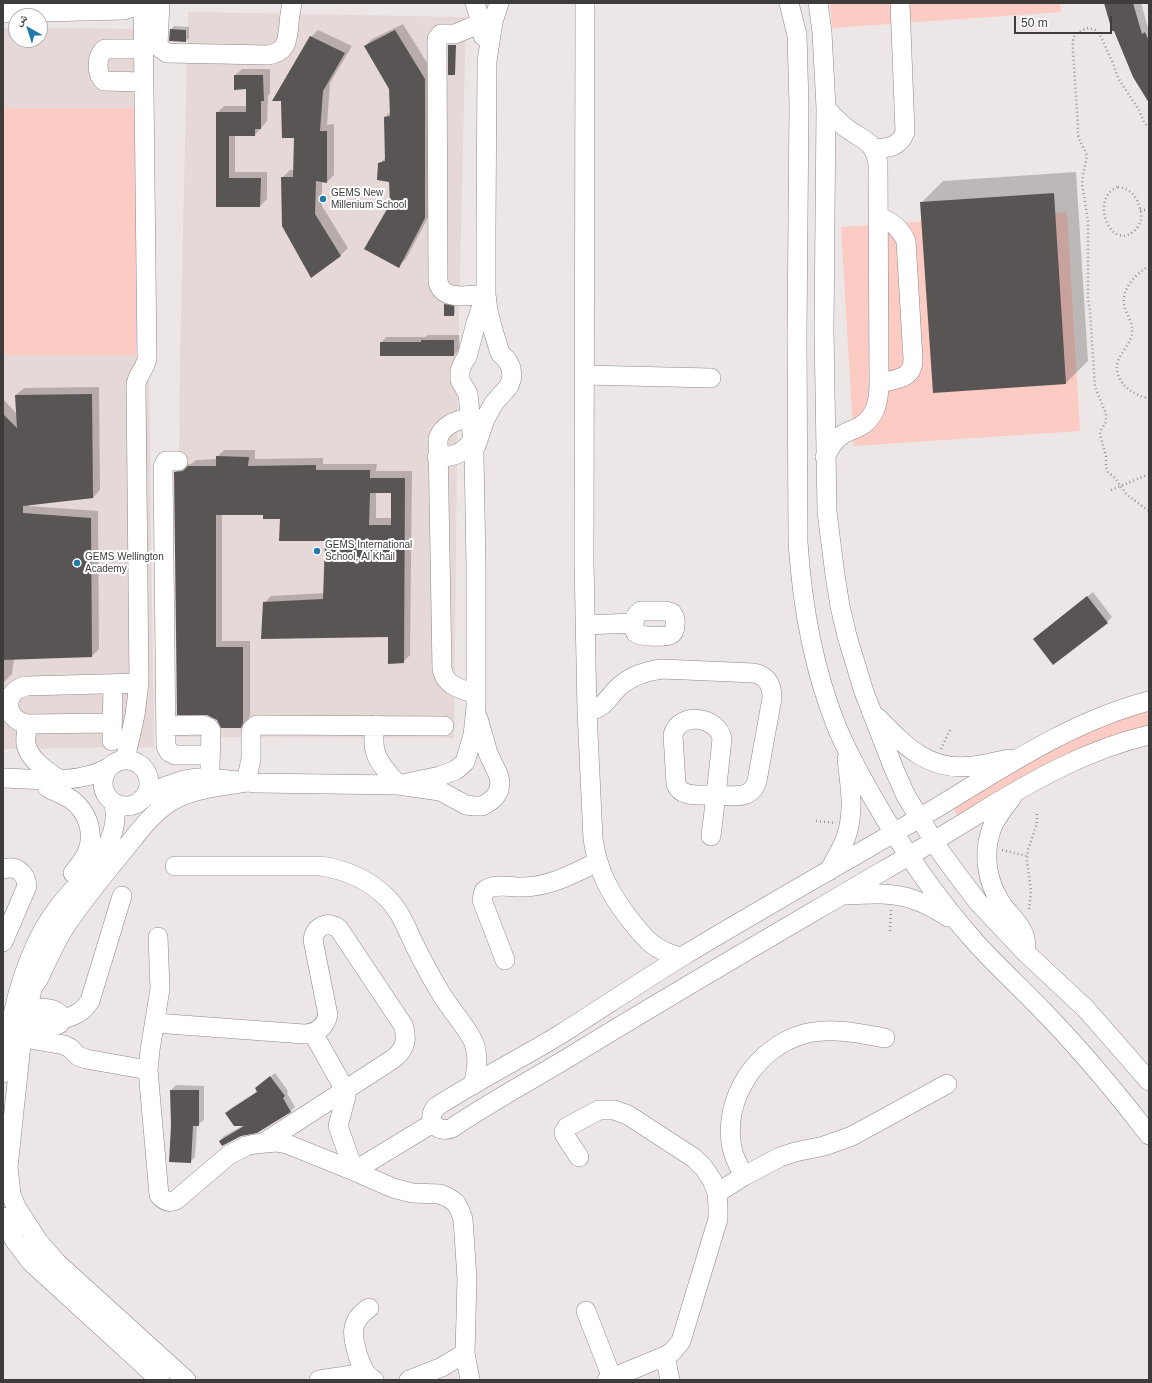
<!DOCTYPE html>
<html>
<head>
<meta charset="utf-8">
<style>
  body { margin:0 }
  #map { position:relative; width:1152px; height:1383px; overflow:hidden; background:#ece7e6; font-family:Arial,"Noto Naskh Arabic",sans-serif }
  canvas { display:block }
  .frame { position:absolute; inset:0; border:4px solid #3d3c3b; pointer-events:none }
  .north { position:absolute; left:8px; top:8px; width:40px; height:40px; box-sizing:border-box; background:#fff; border:1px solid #b1b1b1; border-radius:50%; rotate:321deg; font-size:11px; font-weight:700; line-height:16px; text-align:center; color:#3d3c3b }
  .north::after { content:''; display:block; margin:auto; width:14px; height:18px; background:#237aa9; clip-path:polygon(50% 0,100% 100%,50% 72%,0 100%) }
  .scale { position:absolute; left:1014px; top:16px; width:98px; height:18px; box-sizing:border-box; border:2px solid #3d3c3b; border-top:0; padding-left:5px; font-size:12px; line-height:14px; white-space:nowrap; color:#3d3c3b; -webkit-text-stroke:3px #fff; paint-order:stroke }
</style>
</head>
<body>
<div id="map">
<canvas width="1152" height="1383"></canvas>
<div class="frame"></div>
<div class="north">ش</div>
<div class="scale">50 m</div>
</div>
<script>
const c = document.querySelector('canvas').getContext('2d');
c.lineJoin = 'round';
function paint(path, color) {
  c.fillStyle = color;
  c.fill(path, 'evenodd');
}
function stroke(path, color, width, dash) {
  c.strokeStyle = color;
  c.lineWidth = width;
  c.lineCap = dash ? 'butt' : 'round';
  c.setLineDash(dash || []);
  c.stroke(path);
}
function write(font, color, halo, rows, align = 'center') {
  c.font = font + ' Arial,sans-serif';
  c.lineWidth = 4;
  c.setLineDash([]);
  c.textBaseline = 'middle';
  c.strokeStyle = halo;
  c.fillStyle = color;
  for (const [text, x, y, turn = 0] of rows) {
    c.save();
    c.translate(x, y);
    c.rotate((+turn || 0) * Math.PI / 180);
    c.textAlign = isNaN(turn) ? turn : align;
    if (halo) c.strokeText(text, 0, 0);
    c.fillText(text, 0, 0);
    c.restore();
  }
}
const built = new Path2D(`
  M188,12L466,17L458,365L454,738L176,737L180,360Z
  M3,28H16V40H40V28L154,29L149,377L154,747L3,749Z`);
const green = new Path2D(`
  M830,3H1060L1061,12L832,28Z
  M3,108H136V355H3Z
  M1067,212L1080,431L854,446L841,227Z
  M1149,708V728L958,817L953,806C1016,770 1079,729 1149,708Z`);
const shadow = new Path2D(`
  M1105,3H1141L1148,28H1149V101Z
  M403,24L432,71V210L406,259L398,266L391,204L390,181L379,164L386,157L385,117L391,111L390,88L365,46L372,39Z
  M174,26L189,27V38L186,41L171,30Z
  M318,30L352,46L330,83L327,125L334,124V175L327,182L322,181V206L348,248L341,255L311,276L282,178L290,170H294L311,37Z
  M242,69H270V93L268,96L267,121L255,135H235V172H267V199L260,206H217V113L224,106H247V88L235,75Z
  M1076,172L1088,361L1066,383L921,203L943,181Z
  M446,303L455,305V313L454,315L445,305Z
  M428,335H459L460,349L454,355H381V343L386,337H425Z
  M99,387L100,490L93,498L29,505V506L98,511L99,649L92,656L14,659L12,674L3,683V399L17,414L16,395L24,388Z
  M224,450H255V459L323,458V464H377L376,471H412L410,655L403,662L389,636L264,603L271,596L324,593L326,540L281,518L264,514H222V641H250V715L248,720L241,727H222L175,472L183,465L191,464L196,460L217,459V457ZM376,492H392V518H376Z
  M1093,592L1112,617L1107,622L1040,634Z
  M275,1073L288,1091L287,1093L295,1107L291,1111L257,1132L220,1141L224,1136L244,1125L227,1113L231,1108L258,1091L256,1088Z
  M176,1085L204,1086V1120L197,1125L195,1157L190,1162L172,1126L171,1090Z`);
const building = new Path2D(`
  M1104,3H1133L1142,34L1145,32L1149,41V103L1133,77L1114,31H1112Z
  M170,29L186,30V42L169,41Z
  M395,30L425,79V218L399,268L364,249L390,204L389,182L377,180L378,163L385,161L384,117L390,116L389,89L364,46Z
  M310,36L345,53L323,91L320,131H327V183L316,181L315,214L341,256L311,278L282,226L281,177H293L294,138H282L281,101H272Z
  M448,45H456L455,75H448Z
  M234,75H263L264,101H261V129H255V136H229V178H261L260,207H216V112H246V89L234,90Z
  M1054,193L1066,384L933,393L920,202Z
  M444,304L454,306V316H444Z
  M421,340H454V356H380V342H421Z
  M92,394L93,498L23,506V513L91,518L92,657L3,660V414L17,428L15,395Z
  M216,456L249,457L248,466L316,465V470H370V478H405L404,663L388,664V637L261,639L263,602L323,599L325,541H279L280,519H263V515H216V647H243V723L241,728H221L217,720L207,715H177L174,472L183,471L188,466H216ZM370,493H391V525H369Z
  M1087,596L1108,623L1053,665L1033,639Z
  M270,1076L285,1096L283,1098L291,1112L257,1133L241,1136L222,1146L219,1141L244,1126H234L225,1113L257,1092L255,1088Z
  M170,1090H199V1126H193L191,1163L169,1162L171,1126Z`);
const path = new Path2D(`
  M1149,128L1144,122L1139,110L1118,78L1113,63L1100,35L1095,30L1089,28C1074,32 1072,36 1073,51L1078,126C1077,142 1082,142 1087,156L1083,175L1082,183L1088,221V298L1090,311L1095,387L1106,414V422L1101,430L1100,434L1106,456V467L1108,472L1115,478L1127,495L1149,511
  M1118,187C1133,188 1142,204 1141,219C1140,224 1137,229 1133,232C1110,250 1089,198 1118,187Z
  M1140,210H1149
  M1149,266C1134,275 1118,292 1126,311C1129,318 1133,324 1132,334C1130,344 1122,351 1118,361C1112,380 1132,396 1149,398
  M1111,490L1149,474
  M941,749L951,728
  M816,821L835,823
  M1002,850L1027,856
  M1029,909L1031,891L1027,861L1028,850L1037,823V811
  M890,931L891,909`);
const minor = new Path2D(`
  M160,3L158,44L160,48L167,53L268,55C287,52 287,41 289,25C289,18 291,10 292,3
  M475,3L479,16L483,36
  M585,3L584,563L587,711L593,839C598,871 609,892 628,917C644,938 654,951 681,957
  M789,3L797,35L799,105L797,335L798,542C802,604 813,667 836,725C846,750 860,775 873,798C903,850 936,898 976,943C997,966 1021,988 1043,1011C1081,1050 1116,1092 1149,1135
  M818,3L822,32L826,108L824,330L827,512L835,575L840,606L847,636L864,692L894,769L906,796L942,854L959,877L978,902L1025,952L1086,1009L1149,1081
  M3,13L124,10L134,7L141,3
  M481,23L455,34H441L437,39L438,282C443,302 471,295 486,294
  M143,82L104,81C96,74 96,55 105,49H144
  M874,149C888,148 900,147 905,132L900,3
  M878,217C892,221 900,228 906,241L913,359C913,380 895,379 879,383
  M584,375L711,378
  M470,417C456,421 443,424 438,439L442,669C445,686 461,689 476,694
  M476,446L485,419L494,403L509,386L512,377L511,368L507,360L500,353L493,330L488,311L486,294V231L487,61L493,22L499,3
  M437,457C453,457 463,454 472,441
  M825,457C829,450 832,443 838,438C843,433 850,431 857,428C876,419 879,401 879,383L878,164C874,141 865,141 849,130C840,124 833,116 826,108
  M178,461H166L163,467L166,746L169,752L175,755H210
  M641,611H666L672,613C675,617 676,620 675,625C675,629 674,633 670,635C664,637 640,637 636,633C634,630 634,627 634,624C634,618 636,614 641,611Z
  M585,625L634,623
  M1149,701C1060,724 983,782 904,827C830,870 756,912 683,956C642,981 602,1008 561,1034C520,1059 476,1081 436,1107C425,1120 437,1134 452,1128C492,1101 535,1078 576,1053C677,991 779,932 881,872C913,854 944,835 975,816C1030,782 1085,750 1149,735
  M587,711C604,710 609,695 621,685C633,675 646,671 662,669L754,673C767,676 772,685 772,698L757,781C751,801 732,795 716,795L722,739C718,716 679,711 673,735L676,784C681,799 703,794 716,795L711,836
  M878,718C905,746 929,772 973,766C985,765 997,761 1009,759
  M112,723L28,724C3,720 2,690 27,686L139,683
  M28,724C27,730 25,738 26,744C29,759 47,772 59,779
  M375,725C370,756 380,763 398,785
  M166,726L203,725L208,727L211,731L210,767
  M112,741L113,684
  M103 783a23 23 0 1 1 46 0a23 23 0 1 1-46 0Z
  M125,760L135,715L139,683L136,385C137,375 145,369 147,359L143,3
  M3,778C37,779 77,785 108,768
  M246,782L251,759V733L252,729L257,725L444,726
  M398,785L440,776L456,770L465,762L473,735L476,708V567L474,453L468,394L460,380V371L463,363L467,357L476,323L486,294
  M47,787C55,792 65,795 72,800C88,812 95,834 87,853C84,860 78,867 73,873
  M1012,797C1005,806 998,815 993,825C982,852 986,882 1003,906C1014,920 1029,931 1025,951
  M143,798L161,788L184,780L196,778H209L257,783L398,785L440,791L466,805L474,806H482L489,802L495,797L499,790L500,782L498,774L488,753L478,718
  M175,866H321C346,870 368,879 386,897C400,910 406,927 414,944C422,960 431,977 440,992C449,1008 468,1028 474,1043C479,1057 477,1071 473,1085
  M3,869C16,865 26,873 27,886L3,942
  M829,871C835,860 842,849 846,837C855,811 850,786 847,759
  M844,895C866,894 891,892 912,899C925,903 937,910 948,917
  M158,937L160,989L150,1050L148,1070L159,1195C164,1201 169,1203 176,1200L229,1155L246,1146L255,1144L276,1142L287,1144L354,1171L393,1188L412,1193L440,1194L449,1198L456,1203L460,1211L463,1219L467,1279L465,1353L470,1380
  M505,960L482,900L484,891C494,882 511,888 524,887C551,886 573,874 597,862
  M35,1008C45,1009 59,1007 62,1019
  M13,1018C23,1021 46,1028 55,1025C59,1025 61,1022 62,1019C75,1016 83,1012 90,1001L122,896
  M155,1023L304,1034C317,1034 325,1027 328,1015L313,940C315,926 328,920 339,929L403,1025C408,1039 405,1050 393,1059L265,1142
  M10,1033L30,1039L64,1045L70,1048L78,1056L86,1059L148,1070
  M313,1033L345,1090L346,1097L344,1104L338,1126L354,1171L433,1123
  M3,1073C9,1030 16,989 34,949C40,935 48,921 57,909C80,878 123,847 114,804
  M579,1157L565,1136L564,1132L567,1127L599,1110H614L628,1115L694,1158L704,1168L712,1180L717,1193L718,1207V1219L681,1341L672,1352L665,1356L607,1380
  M744,1176C739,1167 734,1158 732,1148C722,1099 757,1047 804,1034C831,1027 858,1033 885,1038
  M717,1193L744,1176L780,1157L795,1152L824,1146L852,1136L947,1084
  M3,1217L15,1241L31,1262L160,1380
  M369,1308C349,1321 352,1336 358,1356C362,1366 364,1375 374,1380
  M586,1311L612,1378
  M665,1356L670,1380
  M186,1380L57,1263L38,1241L16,1207L11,1194L8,1167L22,1036L32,989C34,984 38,981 40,976C47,961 54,945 63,930C81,902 103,876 124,850C138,833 151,814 170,802C192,788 220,787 246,782
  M319,1380L366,1373
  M409,1380L442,1367L465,1353`);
const markers = [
  [323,199,4,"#237aa9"],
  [317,551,4,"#237aa9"],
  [77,563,4,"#237aa9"]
];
const poiNames = [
  ["GEMS New",331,193],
  ["Millenium School",331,205],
  ["GEMS International",325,545],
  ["School, Al Khail",325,557],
  ["GEMS Wellington",85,557],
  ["Academy",85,569]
];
paint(built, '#e6d8d6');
paint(green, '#fbcbc4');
paint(shadow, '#0003');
paint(building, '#595555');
stroke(minor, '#8c8887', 20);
stroke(path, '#989594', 2.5, [1, 3]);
stroke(minor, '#fff', 19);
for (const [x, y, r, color] of markers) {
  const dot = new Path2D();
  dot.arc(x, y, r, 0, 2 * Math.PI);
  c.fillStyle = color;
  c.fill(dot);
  stroke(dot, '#fff', 1.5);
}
write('10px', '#3d3c3b', '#fff', poiNames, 'left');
</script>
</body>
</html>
